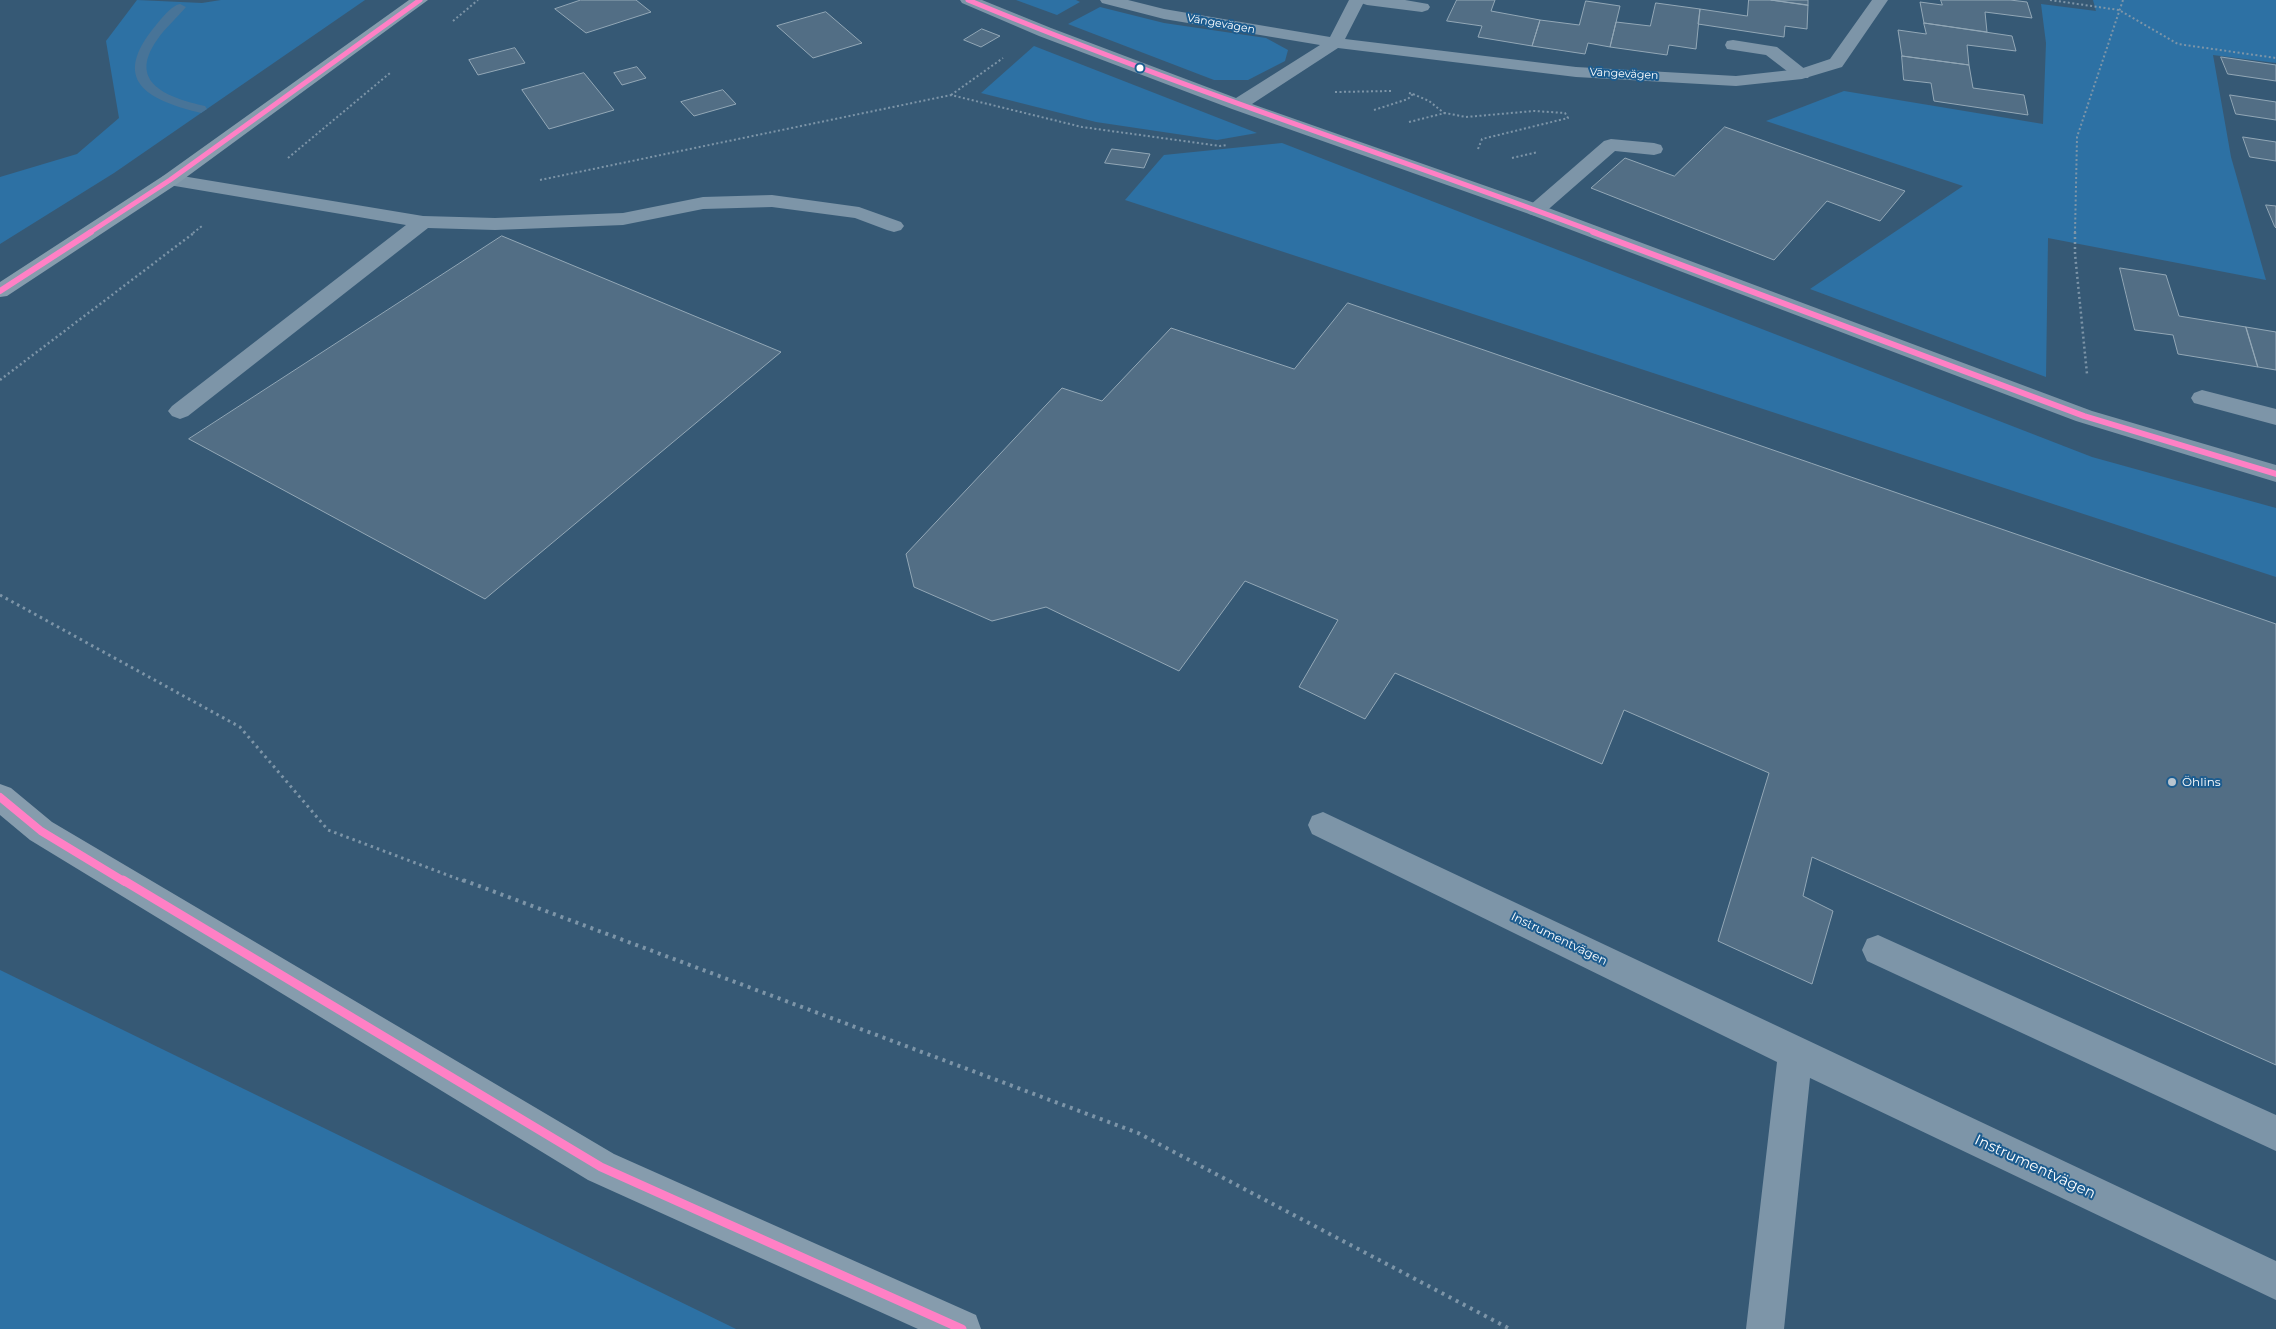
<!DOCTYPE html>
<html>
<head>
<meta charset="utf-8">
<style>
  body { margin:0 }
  canvas { display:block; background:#365975 }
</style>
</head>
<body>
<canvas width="2276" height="1329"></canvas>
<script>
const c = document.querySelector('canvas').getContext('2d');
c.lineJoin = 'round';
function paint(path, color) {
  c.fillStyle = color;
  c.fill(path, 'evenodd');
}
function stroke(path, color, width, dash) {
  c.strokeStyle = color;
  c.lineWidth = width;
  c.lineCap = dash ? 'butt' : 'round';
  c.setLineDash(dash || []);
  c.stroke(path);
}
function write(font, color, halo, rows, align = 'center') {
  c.font = font + ' Montserrat,sans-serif';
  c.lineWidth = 4;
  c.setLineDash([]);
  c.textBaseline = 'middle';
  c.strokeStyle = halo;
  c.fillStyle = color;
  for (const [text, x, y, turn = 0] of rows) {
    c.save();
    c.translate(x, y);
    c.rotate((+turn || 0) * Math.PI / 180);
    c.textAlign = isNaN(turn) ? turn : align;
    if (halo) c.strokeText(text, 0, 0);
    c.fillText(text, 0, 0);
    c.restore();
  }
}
const green = new Path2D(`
  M137,0L202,3L221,0H365L114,173L0,244V177L77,154L119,118L106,41Z
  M1016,0H1076L1080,2L1057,15Z
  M2093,0H2276V63L2213,55L2231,157L2266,280L2048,238L2046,377L1810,289L1963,186L1766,121L1844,91L2043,124L2046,43L2041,4L2096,11Z
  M1100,7L1164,23L1266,38L1288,50L1285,61L1248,80H1214L1068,24Z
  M1034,46L1257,133L1217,140L1096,122L981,93Z
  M1282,143L2092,457L2276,508V577L1125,200L1164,155Z
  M0,970L736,1329H0Z`);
const stream = new Path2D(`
  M180,4L186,7C177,18 165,28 157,40C126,84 170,98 205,106L207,109L201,113C153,101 110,84 152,30C159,22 170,6 180,4Z`);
const building = new Path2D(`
  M581,0H636L651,12L586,33L555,9Z
  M1457,0H1495L1491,11L1540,20L1532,46L1478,37L1482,26L1447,21Z
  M1749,0H1771L1808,5L1807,29L1785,26L1784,37L1698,24L1700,9L1747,16Z
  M1771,0H1808V5Z
  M1941,0H2010L2027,2L2032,18L1985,12L1987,32L1924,23L1920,2L1942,5Z
  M1586,1L1620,6L1610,47L1588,43L1585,54L1532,46L1540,20L1579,25Z
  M1656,3L1700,9L1696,49L1669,45L1667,55L1610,47L1616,22L1650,26Z
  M826,12L862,43L813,58L777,26Z
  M1924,23L2012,36L2016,51L1967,45L1969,65L1902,56L1898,30L1926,34Z
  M982,29L1000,36L981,47L964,40Z
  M515,48L525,63L478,75L469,60Z
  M1902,56L1969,65L1973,88L2024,95L2028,115L1934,101L1931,83L1904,80Z
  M2221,57L2276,65V81L2228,74Z
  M637,67L646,78L622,85L614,73Z
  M584,73L614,110L549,129L522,90Z
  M723,90L736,104L694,116L681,102Z
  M2230,95L2276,102V120L2236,114Z
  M1725,127L1905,191L1880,221L1827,201L1774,260L1591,188L1625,158L1674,176Z
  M2243,137L2276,142V161L2250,157Z
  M1112,149L1150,154L1144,168L1105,163Z
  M2266,205L2276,206V228L2275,227Z
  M502,236L781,352L485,599L189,439Z
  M2120,268L2166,275L2179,316L2246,327L2258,367L2178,354L2173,335L2135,330Z
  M1348,303L2276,624V1065L1812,857L1803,896L1833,911L1812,984L1718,941L1769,773L1624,710L1602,764L1395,673L1365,719L1299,687L1338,620L1245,581L1179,671L1046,607L992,621L914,587L906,554L1062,388L1102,401L1171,328L1294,369Z
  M2246,327L2276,332V370L2258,367Z`);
const pathFar3 = new Path2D(`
  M2050,0L2119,10L2178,44L2276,58
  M453,21L478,0
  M1335,92L1391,91
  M1413,94L1429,101L1444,113
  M951,95L1003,58
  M1374,110L1408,99L1413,94L1409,93
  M1409,122L1445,113L1466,117L1534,111L1565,113L1568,118L1482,139L1478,149
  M288,158L390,73
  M1512,158L1538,152
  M540,180L951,95L1082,127L1220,146L1227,145
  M193,233L202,226
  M2075,233L2077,137L2123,0`);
const pathFar2 = new Path2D(`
  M2075,232V254L2087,374
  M0,380L195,232`);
const pathFar1 = new Path2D(`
  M0,595L240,727L328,830L466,882`);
const path = new Path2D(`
  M463,880L1138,1133L1510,1329`);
const lane = new Path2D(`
  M1359,0H1405L1428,4L1430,7L1428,10L1422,12L1367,5L1361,3Z
  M1733,40L1777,47L1811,74L1808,78H1796L1766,55L1727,49L1725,45L1727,41Z
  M1611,139L1654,143L1661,145L1663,149L1661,153L1654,155L1615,151L1543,214L1536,216L1529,214L1526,210L1529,206L1604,141Z
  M170,174L423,216L495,218L623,213L703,197L772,195L859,207L901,222L904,226L901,230L894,232L887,230L855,218L772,207L703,209L623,225L495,230L428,228L188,416L180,419L172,416L168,411L172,406L406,225L163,184L160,180L163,176Z
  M1878,935L2276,1115V1151L1867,961L1862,950L1867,939Z`);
const street = new Path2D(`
  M960,0H982L1051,28L1236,98L1320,45L1164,19L1102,3L1100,0H1128L1164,9L1330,37L1349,0H1365L1345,39L1576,67L1736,76L1800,69L1830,59L1872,0H1888L1842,67L1802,79L1736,86L1576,77L1338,48L1252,104L1543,206L2092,411L2276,465V482L2076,421L1529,214L1232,109L1039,36L962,3Z
  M2202,390L2276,409V425L2194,403L2191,398L2194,393Z
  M1323,812L2276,1261V1300L1810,1078L1784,1329H1746L1777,1062L1312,834L1308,825L1312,816Z`);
const secondary = new Path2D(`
  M409,0H428L177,184L7,296L0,297V282L163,176Z
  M0,784L11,788L52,822L614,1154L976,1315L981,1329H918L588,1180L30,840L0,815Z`);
const bus1Far3 = new Path2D(`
  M968,0C1175,86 1387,154 1597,233
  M89,233L170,180L420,0`);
const bus1Far2 = new Path2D(`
  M1593,232L2084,416L2276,474
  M0,291L91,232`);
const bus1Far1 = new Path2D(`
  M0,797L41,831L125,882`);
const bus1 = new Path2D(`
  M123,880L601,1167L962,1329`);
const markers = [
  [1140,68,4.5,"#fff"],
  [2172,782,5,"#b9c5cf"]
];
const farStreetnames = [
  ["Vängevägen",1221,24,10],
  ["Vängevägen",1624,74,3]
];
const poiNames = [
  ["Öhlins",2182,782]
];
const streetNames = [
  ["Instrumentvägen",1559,939,26]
];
const nearStreetnames = [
  ["Instrumentvägen",2035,1167,25]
];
paint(green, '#2d71a4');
paint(stream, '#487498');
paint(building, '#526e85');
stroke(building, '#92a7b6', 1);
stroke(pathFar3, '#7d95a8', 2, [2, 2.5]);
stroke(pathFar2, '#7d95a8', 2.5, [2, 3]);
stroke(pathFar1, '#7d95a8', 3, [2.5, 4]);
stroke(path, '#7d95a8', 4, [3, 5]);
paint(lane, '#7d95a8');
paint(street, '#7d95a8');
paint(secondary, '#869cad');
stroke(bus1Far3, '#ff80c5', 5);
stroke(bus1Far2, '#ff80c5', 6);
stroke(bus1Far1, '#ff80c5', 8);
stroke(bus1, '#ff80c5', 9);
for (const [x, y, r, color] of markers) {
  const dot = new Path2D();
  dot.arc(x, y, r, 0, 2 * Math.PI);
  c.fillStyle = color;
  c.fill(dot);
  stroke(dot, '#1c5c8f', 2);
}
write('11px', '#fff', '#1c5c8f', farStreetnames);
write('12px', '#fff', '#1c5c8f', poiNames, 'left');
write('12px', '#fff', '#1c5c8f', streetNames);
write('15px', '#fff', '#1c5c8f', nearStreetnames);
</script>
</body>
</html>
